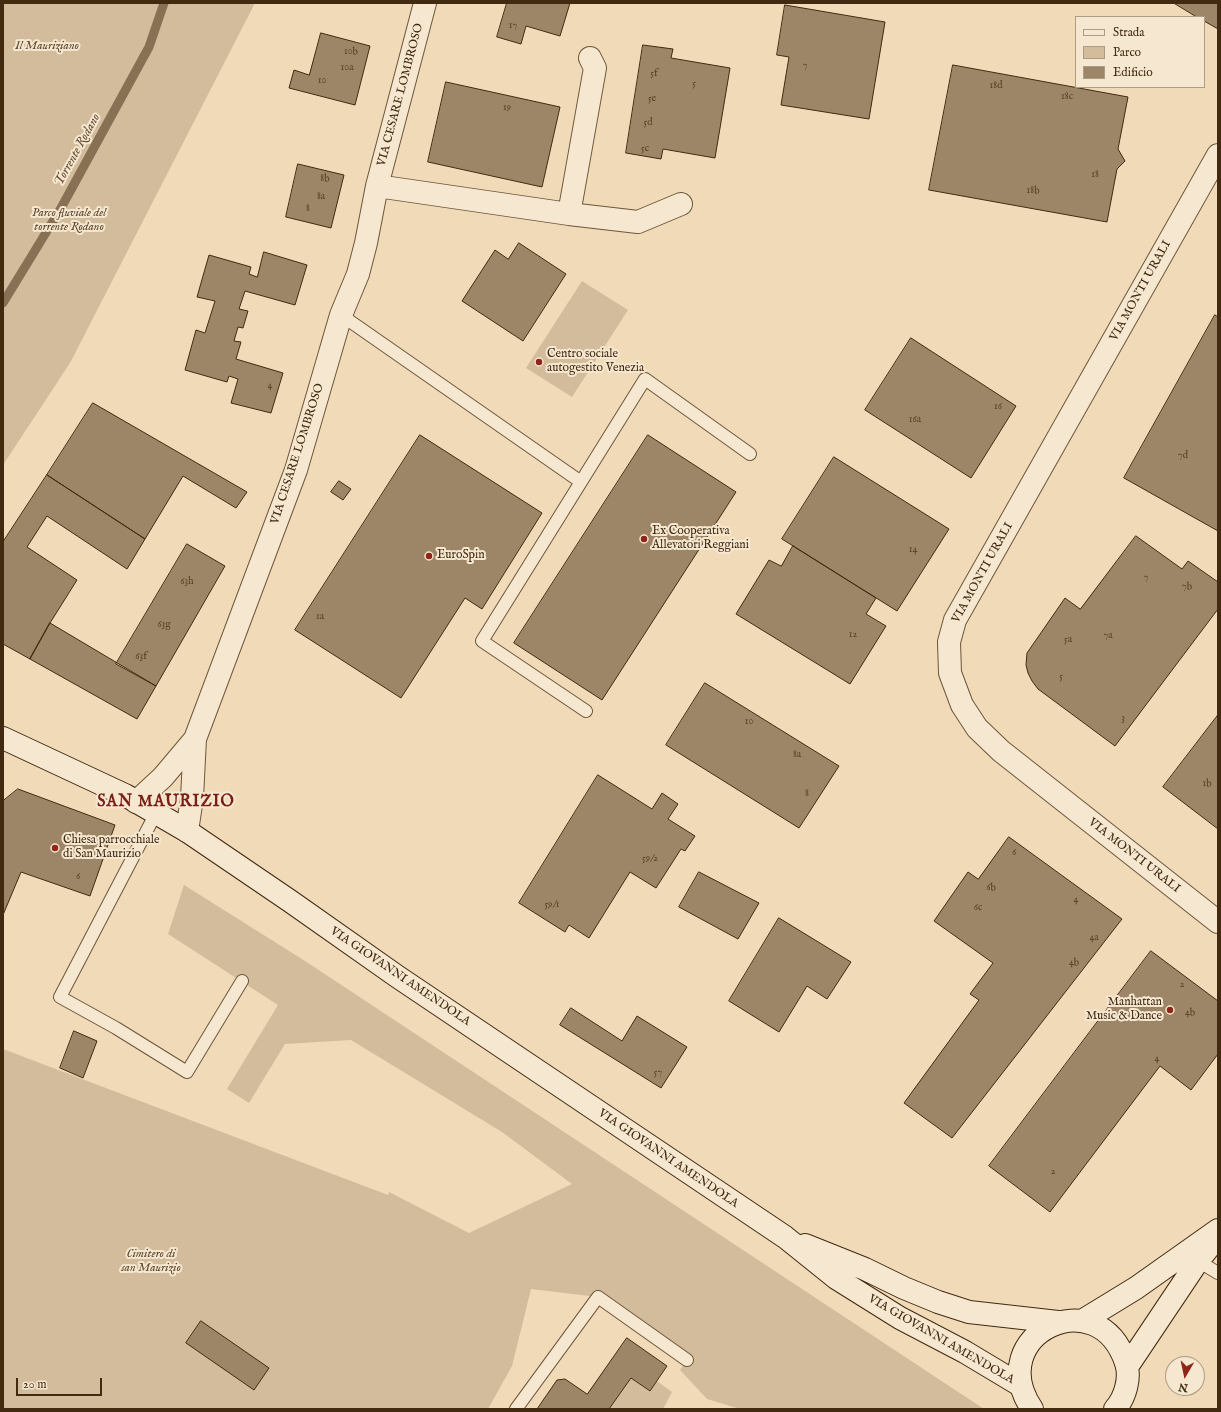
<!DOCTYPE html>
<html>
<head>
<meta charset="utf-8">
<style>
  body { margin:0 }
  #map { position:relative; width:1221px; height:1412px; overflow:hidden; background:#f1dab8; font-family:"IM FELL English",serif }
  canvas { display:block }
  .frame { position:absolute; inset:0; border:4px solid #412a10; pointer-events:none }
  .legend { position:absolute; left:1075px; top:16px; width:130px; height:72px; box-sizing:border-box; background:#f6e7d1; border:1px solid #ae9b84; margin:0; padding:5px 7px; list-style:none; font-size:12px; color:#412a10 }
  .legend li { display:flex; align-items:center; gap:8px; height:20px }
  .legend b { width:20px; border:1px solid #ae9b84 }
  .north { position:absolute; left:1165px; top:1356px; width:40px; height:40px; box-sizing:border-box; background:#f6e7d1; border:1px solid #ae9b84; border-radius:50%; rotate:189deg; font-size:11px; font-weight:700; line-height:16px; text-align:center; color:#412a10 }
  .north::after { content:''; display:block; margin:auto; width:14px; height:18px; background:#8f2418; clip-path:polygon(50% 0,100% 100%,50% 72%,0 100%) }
  .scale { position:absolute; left:16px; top:1378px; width:86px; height:18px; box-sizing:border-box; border:2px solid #412a10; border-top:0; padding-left:5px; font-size:12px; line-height:14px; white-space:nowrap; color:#412a10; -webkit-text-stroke:3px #f6e7d1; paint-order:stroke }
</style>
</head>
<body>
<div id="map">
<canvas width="1221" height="1412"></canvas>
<div class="frame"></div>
<ul class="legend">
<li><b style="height:5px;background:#f6e7d1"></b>Strada</li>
<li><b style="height:11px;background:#d3bc9b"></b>Parco</li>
<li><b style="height:11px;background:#9d8667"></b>Edificio</li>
</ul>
<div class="north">N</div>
<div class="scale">20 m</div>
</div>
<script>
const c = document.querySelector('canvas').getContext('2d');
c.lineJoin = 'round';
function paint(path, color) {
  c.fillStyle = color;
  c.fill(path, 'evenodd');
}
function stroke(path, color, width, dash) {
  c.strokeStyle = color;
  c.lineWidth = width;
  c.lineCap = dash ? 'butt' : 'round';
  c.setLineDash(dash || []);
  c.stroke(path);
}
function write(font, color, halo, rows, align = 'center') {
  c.font = font + ' "IM FELL English",serif';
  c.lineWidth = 4;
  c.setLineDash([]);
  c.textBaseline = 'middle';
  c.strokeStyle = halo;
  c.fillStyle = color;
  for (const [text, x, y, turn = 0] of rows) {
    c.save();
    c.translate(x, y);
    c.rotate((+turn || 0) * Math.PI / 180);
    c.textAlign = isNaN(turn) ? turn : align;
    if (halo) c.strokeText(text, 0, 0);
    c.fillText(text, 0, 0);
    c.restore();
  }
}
const green = new Path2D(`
  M3,3H255L70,363L3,465Z
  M582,281L628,310L572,397L526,368Z
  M184,885L305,961L984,1409H740L707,1399L680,1370L687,1360L598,1297L531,1289L512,1366L488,1409H3V1049L388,1195L389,1192L469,1233L572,1184L502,1132L351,1040L285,1044L249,1103L227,1089L278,1005L168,934Z
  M631,1378L649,1391L657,1381L672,1392L663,1409H609Z`);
const stream = new Path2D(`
  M3,303L61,208L149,47L164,3`);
const building = new Path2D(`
  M507,3H570L560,36L526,26L521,44L497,37Z
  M1174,3H1218V29L1204,21V17H1197Z
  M785,5L885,22L869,119L781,105L789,57L777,55Z
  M321,33L370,46L355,105L289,88L294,70L309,75Z
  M643,45L673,49L671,58L730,68L715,158L663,149L661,159L626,153Z
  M953,65L1128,97L1118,149L1125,161L1117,169L1107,222L929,190Z
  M446,82L560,107L542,187L428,162Z
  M298,164L344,175L331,228L286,217Z
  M519,243L566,274L523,341L462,301L495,250L508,259Z
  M264,252L307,265L295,305L245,291L239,309L248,311L243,328L238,327L234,341L241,342L236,359L283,373L271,413L231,403L238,379L229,376L227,382L185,370L196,330L205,333L215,301L197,297L209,255L251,267L249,274L257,277Z
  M1215,315L1218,317V531L1124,478Z
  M911,338L1016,406L971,478L865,410Z
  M93,403L247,492L236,508L183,476L145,539L47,475Z
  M420,435L542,513L482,609L465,598L401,698L295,630Z
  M648,435L736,492L602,700L514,643Z
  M834,457L949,529L897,611L782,539Z
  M47,475L145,539L127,569L47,516L27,547L77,580L50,623L30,659L3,644V542Z
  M339,481L351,489L343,500L331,492Z
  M1136,536L1182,569L1188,561L1218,582V609L1115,746L1038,689L1032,681L1028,673L1026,665L1027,653L1065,598L1080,609Z
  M187,544L225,566L156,686L116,664Z
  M793,546L876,598L866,614L886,626L850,684L736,614L769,560L781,566Z
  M50,623L156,686L137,719L30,659Z
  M705,683L839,766L799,828L666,745Z
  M1218,715V829L1163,787Z
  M598,775L652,809L662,793L678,804L668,819L695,836L685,851L681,849L656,888L630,872L589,938L569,925L565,932L519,903Z
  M18,789L115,825L90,896L21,872L3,915V801Z
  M1009,837L1122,919L952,1138L904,1103L979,1000L970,994L993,963L934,921L968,872L978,879Z
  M699,872L759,903L738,939L679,907Z
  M779,918L851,962L827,999L807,986L779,1032L729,1001Z
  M1151,951L1218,1001V1054L1191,1090L1160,1066L1050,1212L989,1166Z
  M571,1008L622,1041L637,1016L687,1047L661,1088L560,1025Z
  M74,1031L97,1041L83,1078L60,1068Z
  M201,1321L269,1368L254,1390L186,1343Z
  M627,1338L667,1366L650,1391L631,1378L609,1409H537L557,1380L565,1379L587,1394Z`);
const lane = new Path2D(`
  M341,315L581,482
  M586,711L482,641L645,379L750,454
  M156,813L60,997L116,1028L187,1072L242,981
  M1198,1261L1218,1273
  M516,1409L598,1297L687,1360`);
const street = new Path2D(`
  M1218,155L955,620L949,642L950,673L962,705L977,728L1001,751L1218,922
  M377,186L569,214L638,222L681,204
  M569,214L595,68L590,58
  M136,802L163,777L195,739L296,470L341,315L358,274L366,243L377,186L425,3
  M187,831L192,798L195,739`);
const secondary = new Path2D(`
  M3,738L125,795L187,831L290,901L398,977L785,1237L836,1278L900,1318L965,1352L1020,1385
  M805,1245L865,1269L904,1288L938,1302L969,1312L1058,1322
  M1082,1321L1136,1288L1218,1230
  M1127,1367L1198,1261L1214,1241
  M1032,1409C982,1335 1098,1278 1126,1363C1131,1378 1125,1398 1115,1409`);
const markers = [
  [539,362,4,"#8f2418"],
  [644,539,4,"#8f2418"],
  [429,556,4,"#8f2418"],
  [55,848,4,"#8f2418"],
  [1170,1010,4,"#8f2418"]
];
const numberNames = [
  ["17",513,26],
  ["10b",351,52],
  ["7",805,66],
  ["10a",347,68],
  ["5f",654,74],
  ["10",322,81],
  ["5",694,84],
  ["18d",996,86],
  ["18c",1067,97],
  ["5e",652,99],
  ["19",507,108],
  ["5d",648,123],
  ["5c",645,149],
  ["18",1095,175],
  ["8b",325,179],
  ["18b",1033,191],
  ["8a",321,197],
  ["8",308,209],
  ["4",270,386],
  ["16",998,407],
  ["16a",915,420],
  ["7d",1183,456],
  ["14",913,550],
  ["7",1146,578],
  ["63h",187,582],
  ["7b",1187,587],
  ["1a",320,617],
  ["63g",164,625],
  ["12",853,635],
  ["7a",1108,636],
  ["5a",1068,640],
  ["63f",141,657],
  ["5",1061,677],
  ["3",1123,719],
  ["10",749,722],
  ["8a",797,755],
  ["1b",1207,784],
  ["8",807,794],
  ["6",1014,853],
  ["59/2",650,859],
  ["6",78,877],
  ["6b",991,888],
  ["4",1076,900],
  ["59/1",552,905],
  ["6c",978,908],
  ["4a",1094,938],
  ["4b",1074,963],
  ["2",1182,985],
  ["4b",1190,1013],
  ["4",1157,1059],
  ["57",658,1073],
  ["2",1053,1172]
];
const parkNames = [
  ["Il Mauriziano",47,47],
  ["Parco fluviale del",69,214],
  ["torrente Rodano",69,228],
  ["Cimitero di",151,1255],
  ["san Maurizio",151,1269]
];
const streetNames = [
  ["VIA CESARE LOMBROSO",401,95,-75],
  ["VIA MONTI URALI",1141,291,-61],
  ["VIA CESARE LOMBROSO",298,454,-72],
  ["VIA MONTI URALI",983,573,-61],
  ["VIA MONTI URALI",1134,856,38],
  ["VIA GIOVANNI AMENDOLA",400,977,34],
  ["VIA GIOVANNI AMENDOLA",668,1159,34],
  ["VIA GIOVANNI AMENDOLA",941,1340,30]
];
const poiNames = [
  ["Centro sociale",547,355],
  ["autogestito Venezia",547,369],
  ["Ex Cooperativa",652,532],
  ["Allevatori Reggiani",652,546],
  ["EuroSpin",437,556],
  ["Chiesa parrocchiale",63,841],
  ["di San Maurizio",63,855],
  ["Manhattan",1162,1003,"right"],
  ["Music & Dance",1162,1017,"right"]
];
const waterNames = [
  ["Torrente Rodano",78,150,-61]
];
const districtNames = [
  ["SAN MAURIZIO",166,803]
];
paint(green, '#d3bc9b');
stroke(stream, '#877053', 9);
paint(building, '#9d8667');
stroke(building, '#412a10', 1);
stroke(lane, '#6d563a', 14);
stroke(street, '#6d563a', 24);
stroke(secondary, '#412a10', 24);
stroke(lane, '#f6e7d1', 12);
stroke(street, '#f6e7d1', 22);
stroke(secondary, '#f6e7d1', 22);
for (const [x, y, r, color] of markers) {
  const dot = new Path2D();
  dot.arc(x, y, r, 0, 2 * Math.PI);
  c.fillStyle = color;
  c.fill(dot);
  stroke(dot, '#f6e7d1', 1.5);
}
write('10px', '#584126', null, numberNames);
write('italic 12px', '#5e472c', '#f6e7d1', parkNames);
write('12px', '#412a10', '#f6e7d1', streetNames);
write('12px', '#412a10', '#f6e7d1', poiNames, 'left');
write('italic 13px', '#644d31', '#f6e7d1', waterNames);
c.letterSpacing = '1px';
write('bold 16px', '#7a1f14', '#f6e7d1', districtNames);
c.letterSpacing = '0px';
</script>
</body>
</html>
